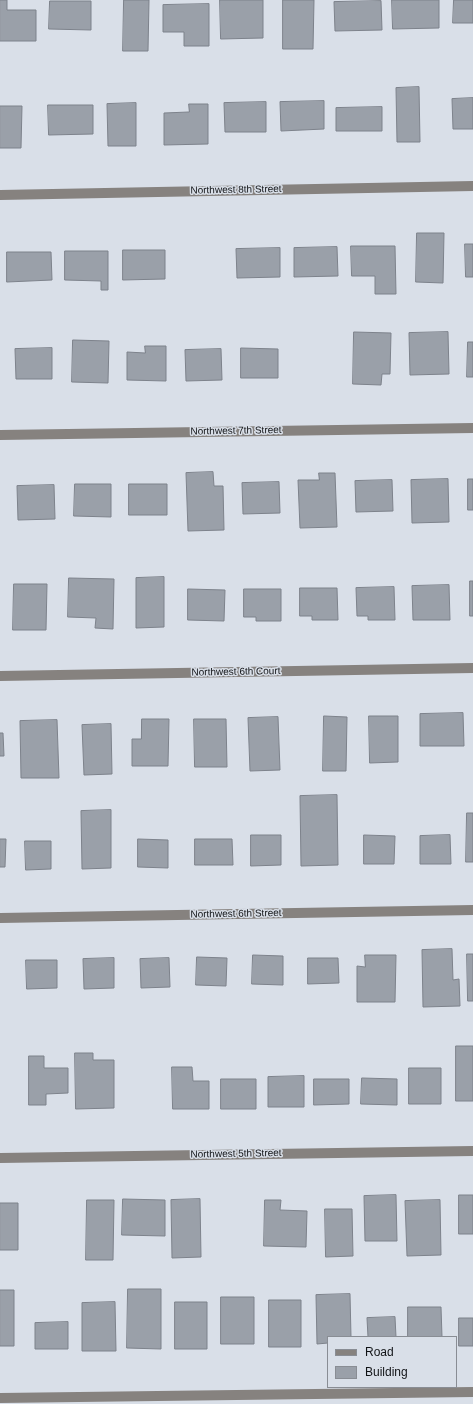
<!DOCTYPE html>
<html>
<head>
<meta charset="utf-8">
<style>
  body { margin:0 }
  #map { position:relative; width:473px; height:1404px; overflow:hidden; background:#d9dfe8; font-family:Helvetica,sans-serif }
  canvas { display:block }
  .legend { position:absolute; left:327px; top:1336px; width:130px; height:52px; box-sizing:border-box; background:#d9dfe8; border:1px solid #898d94; margin:0; padding:5px 7px; list-style:none; font-size:12px; color:#111316 }
  .legend li { display:flex; align-items:center; gap:8px; height:20px }
  .legend b { width:20px; border:1px solid #898d94 }
</style>
</head>
<body>
<div id="map">
<canvas width="473" height="1404"></canvas>
<ul class="legend">
<li><b style="height:5px;background:#86827f"></b>Road</li>
<li><b style="height:11px;background:#9aa0a9"></b>Building</li>
</ul>
</div>
<script>
const c = document.querySelector('canvas').getContext('2d');
c.lineJoin = 'round';
function paint(path, color) {
  c.fillStyle = color;
  c.fill(path, 'evenodd');
}
function stroke(path, color, width, dash) {
  c.strokeStyle = color;
  c.lineWidth = width;
  c.lineCap = dash ? 'butt' : 'round';
  c.setLineDash(dash || []);
  c.stroke(path);
}
function write(font, color, halo, rows, align = 'center') {
  c.font = font + ' Helvetica,sans-serif';
  c.lineWidth = 3;
  c.setLineDash([]);
  c.textBaseline = 'middle';
  c.strokeStyle = halo;
  c.fillStyle = color;
  for (const [text, x, y, turn = 0] of rows) {
    c.save();
    c.translate(x, y);
    c.rotate((+turn || 0) * Math.PI / 180);
    c.textAlign = isNaN(turn) ? turn : align;
    if (halo) c.strokeText(text, 0, 0);
    c.fillText(text, 0, 0);
    c.restore();
  }
}
const building = new Path2D(`
  M0,0H7V10H36V41H0Z
  M124,0H149L148,51H123Z
  M220,0H263V38L221,39Z
  M283,0H314L313,49H283Z
  M392,0H439V28L393,29Z
  M454,0H473V23H453Z
  M50,1H91V30L49,29Z
  M381,1L382,30L335,31L334,2Z
  M209,4V46H184V32H163V5Z
  M419,87L420,142H397L396,88Z
  M473,98V129H453L452,99Z
  M324,101V129L281,131L280,102Z
  M266,102V132H225L224,103Z
  M136,103V146H108L107,104Z
  M189,104H208V144L164,145V113L189,112Z
  M48,105H93V134L49,135Z
  M0,106H22L21,148H0Z
  M382,107V131H336V108Z
  M417,233H444L443,283L416,282Z
  M465,244H473V277H466Z
  M351,246H395L396,294H375V276H352Z
  M337,247L338,276L294,277V248Z
  M280,248V277L237,278L236,249Z
  M123,250H165V279L123,280Z
  M65,251H108V290H101V281L65,280Z
  M7,252H51L52,280L7,282Z
  M354,332L391,333L390,374H382L381,385L353,384Z
  M448,332L449,374L410,375L409,333Z
  M73,340L109,341L108,383L72,382Z
  M468,342H473V377H467Z
  M145,346H166V381L127,380V352L145,353Z
  M52,348V379H16L15,349Z
  M241,348L278,349V378H241Z
  M221,349L222,380L186,381L185,350Z
  M213,472L214,486H223L224,530L188,531L186,473Z
  M319,473H335L337,527L300,528L298,480H319Z
  M448,479L449,522L412,523L411,480Z
  M468,479H473V510H468Z
  M392,480L393,511L356,512L355,481Z
  M279,482L280,513L243,514L242,483Z
  M75,484H111V517L74,516Z
  M129,484H167V515H129Z
  M54,485L55,519L18,520L17,486Z
  M164,577V627L136,628V578Z
  M69,578L114,579L113,629L95,628L96,618L68,617Z
  M470,581H473V616H470Z
  M14,584H47L46,630H13Z
  M449,585L450,620H413L412,586Z
  M394,587L395,620H368V616H357L356,588Z
  M300,588H337L338,620H312V616H300Z
  M188,589L225,590L224,621L188,620Z
  M244,589H281V621H256V617H244Z
  M463,713L464,746H420V714Z
  M324,716L347,717L346,771H323Z
  M369,716H398V762L370,763Z
  M278,717L280,770L250,771L248,718Z
  M142,719H169L168,766H132V739H141Z
  M194,719H226L227,767H195Z
  M57,720L59,778H21L20,721Z
  M111,724L112,774L84,775L82,725Z
  M0,733H3L4,756H0Z
  M337,795L338,865L301,866L300,796Z
  M111,810V868L82,869L81,811Z
  M467,813H473V862H466Z
  M251,835H281V865L251,866Z
  M364,835L395,836L394,864H364Z
  M450,835L451,864H420V836Z
  M0,839H6L5,867H0Z
  M138,839L168,840V868L138,867Z
  M195,839H232L233,865H195Z
  M25,841H51V869L26,870Z
  M452,949L453,980L459,979L460,1006L423,1007L422,950Z
  M467,954H473V1001H468Z
  M253,955L283,956V985L252,984Z
  M365,955H396L395,1002H357V966L365,967Z
  M197,957L227,958L226,986L196,985Z
  M114,958V988L84,989L83,959Z
  M169,958L170,987L141,988L140,959Z
  M308,958H338L339,983L308,984Z
  M26,960H57V988L27,989Z
  M456,1046H473V1101H456Z
  M75,1053H93V1060H114V1108L76,1109Z
  M29,1056H44V1068H68V1093L46,1094V1105H29Z
  M172,1067H192L193,1081H209V1109H173Z
  M409,1068H441V1104H409Z
  M304,1076V1107H268V1077Z
  M362,1078L397,1079V1105L361,1104Z
  M221,1079H256V1109H221Z
  M314,1079H349V1104L314,1105Z
  M396,1195L397,1241H365L364,1196Z
  M459,1195H473V1234H459Z
  M123,1199L165,1200V1236L122,1235Z
  M200,1199L201,1257L172,1258L171,1200Z
  M87,1200H114L113,1260H86Z
  M265,1200H281L280,1210L307,1211L306,1247L264,1246Z
  M440,1200L441,1255L407,1256L405,1201Z
  M0,1203H18V1250H0Z
  M325,1209H352L353,1256L326,1257Z
  M128,1289H161V1349L127,1348Z
  M0,1290H14V1346H0Z
  M350,1294L351,1337H328V1343L317,1344L316,1295Z
  M221,1297H254V1344H221Z
  M269,1300H301V1347H269Z
  M115,1302L116,1351H82V1303Z
  M175,1302H207V1349H175Z
  M408,1307H441L442,1337H408Z
  M395,1317L396,1337H368L367,1318Z
  M459,1318H473V1346H459Z
  M68,1322V1349H35V1323Z`);
const street = new Path2D(`
  M0,195L473,186
  M0,435L473,428
  M0,676L473,668
  M0,918L473,910
  M0,1158L473,1151
  M0,1398L473,1392`);
const streetNames = [
  ["Northwest 8th Street",236,190,-1],
  ["Northwest 7th Street",236,431,-1],
  ["Northwest 6th Court",236,672,-1],
  ["Northwest 6th Street",236,914,-1],
  ["Northwest 5th Street",236,1154,-1]
];
paint(building, '#9aa0a9');
stroke(building, '#7d828b', 1);
stroke(street, '#86827f', 10);
write('10px', '#111316', '#d9dfe8', streetNames);
</script>
</body>
</html>
